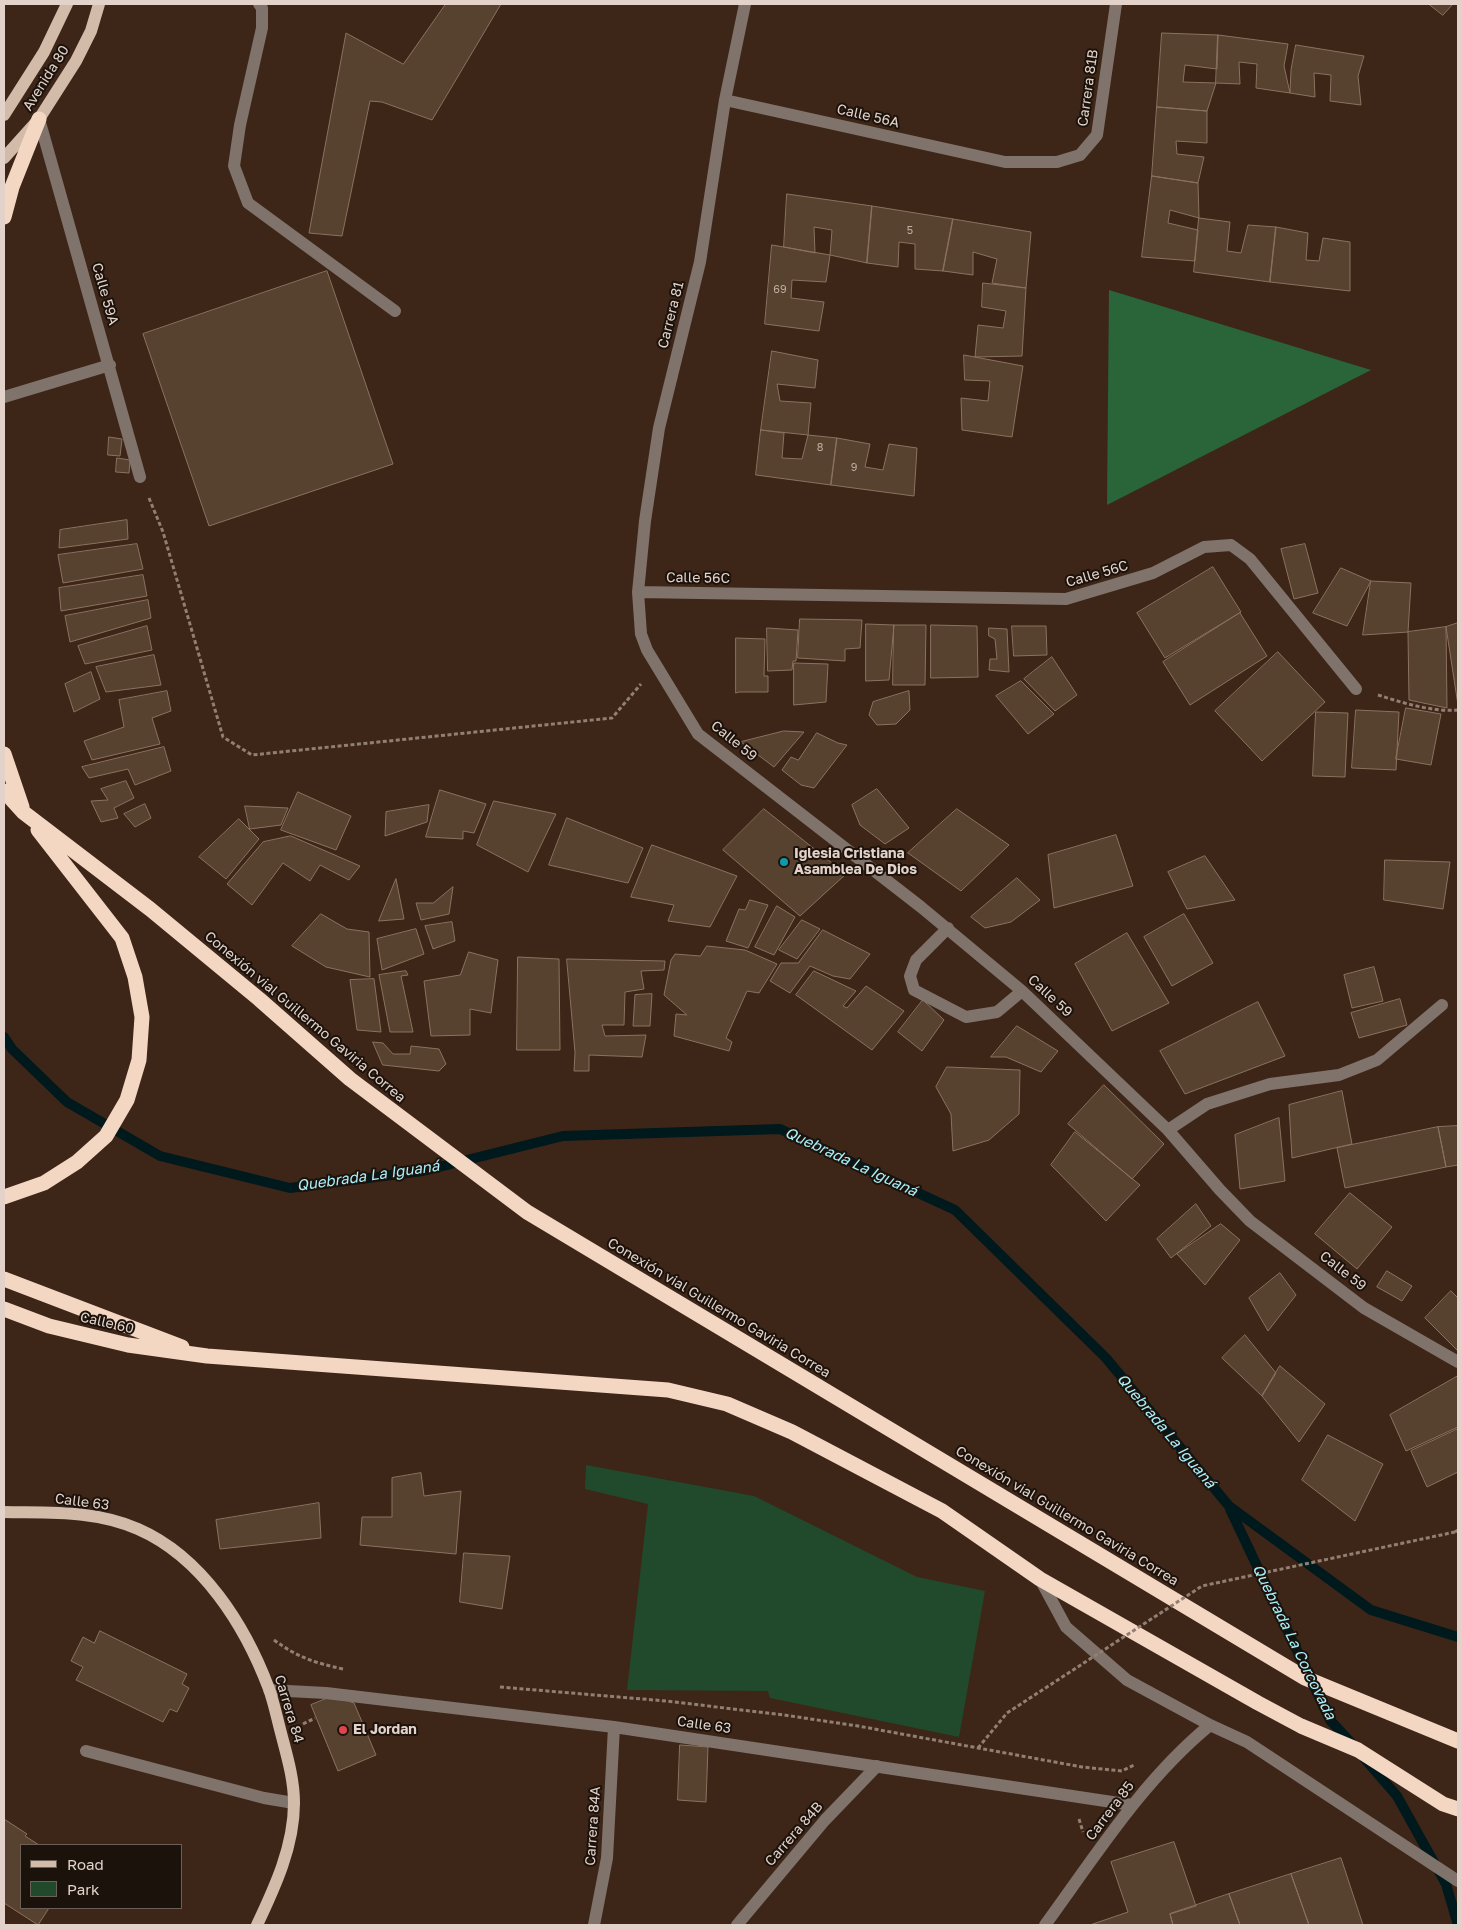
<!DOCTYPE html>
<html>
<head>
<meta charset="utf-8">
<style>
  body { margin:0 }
  #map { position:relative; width:1462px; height:1929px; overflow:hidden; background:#3d2618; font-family:"Golos Text",sans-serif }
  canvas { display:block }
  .frame { position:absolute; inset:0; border:5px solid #e2d2c9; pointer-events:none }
  .legend { position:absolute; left:20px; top:1844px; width:162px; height:65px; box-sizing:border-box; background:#1c120c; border:1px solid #6b5f58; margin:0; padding:6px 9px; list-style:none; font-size:15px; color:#e2d2c9 }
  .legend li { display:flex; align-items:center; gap:10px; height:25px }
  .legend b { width:25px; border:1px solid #6b5f58 }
</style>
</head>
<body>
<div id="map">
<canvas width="1462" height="1929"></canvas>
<div class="frame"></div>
<ul class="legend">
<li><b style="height:6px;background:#d3bbaa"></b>Road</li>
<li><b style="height:14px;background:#21492b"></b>Park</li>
</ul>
</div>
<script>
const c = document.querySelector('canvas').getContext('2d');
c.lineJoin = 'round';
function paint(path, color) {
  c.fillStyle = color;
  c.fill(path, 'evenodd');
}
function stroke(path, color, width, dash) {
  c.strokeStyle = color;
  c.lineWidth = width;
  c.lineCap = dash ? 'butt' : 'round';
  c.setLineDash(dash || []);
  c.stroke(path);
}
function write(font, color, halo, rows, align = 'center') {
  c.font = font + ' "Golos Text",sans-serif';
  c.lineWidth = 4;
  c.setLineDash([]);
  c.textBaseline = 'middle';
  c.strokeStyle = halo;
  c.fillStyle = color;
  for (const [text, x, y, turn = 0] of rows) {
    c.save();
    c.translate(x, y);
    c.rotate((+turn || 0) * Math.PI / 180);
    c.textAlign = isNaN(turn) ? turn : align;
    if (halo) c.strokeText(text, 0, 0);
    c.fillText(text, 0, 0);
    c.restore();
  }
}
const green = new Path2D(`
  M586,1465L754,1496L917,1577L985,1591L959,1737L770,1698L768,1691L627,1690L648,1504L585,1489Z`);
const forest = new Path2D(`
  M1109,290L1371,370L1107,505Z`);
const stream = new Path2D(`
  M4,1037L12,1049L67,1102L160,1156L290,1188L423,1171L563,1136L780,1129L955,1210L1106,1358L1229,1506L1371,1610L1458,1637
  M1230,1509L1330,1720L1353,1745
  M1364,1758L1397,1796L1446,1884L1458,1925`);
const building = new Path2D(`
  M446,4H501L432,120L382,102L370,101L342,236L309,233L346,33L403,64Z
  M1429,4H1453L1443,15Z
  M1162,33L1218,35L1217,69L1185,65L1183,82L1216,83L1207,111L1157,107Z
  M1218,35L1288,44L1284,66L1290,93L1256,88L1257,64L1239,62L1240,84L1216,83Z
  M1296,45L1364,56L1358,76L1361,105L1330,101L1331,75L1314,73L1315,97L1290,93L1291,70Z
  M1157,107L1207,111V143L1176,141L1177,154L1204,157L1198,183L1152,176Z
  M1152,176L1198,183L1199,218L1170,210L1168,223L1198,230L1195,261L1142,257Z
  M787,194L872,206L867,263L830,255L832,230L814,227L815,253L784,247Z
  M872,206L953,219L943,271L915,269V244L899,242L898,267L867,263Z
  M1199,218L1230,222L1227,251L1241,253L1248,225L1276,227L1270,282L1194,272Z
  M953,219L1031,232L1026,288L992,283L997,259L973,252V275L943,271Z
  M1276,227L1308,233L1306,260L1319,261L1323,238L1350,242V291L1270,282Z
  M772,245L830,255L826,282L792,280L791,298L824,302L819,331L765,324Z
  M327,271L393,464L209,526L143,334Z
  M983,283L1026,288L1022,356L975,357L978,325L1003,328L1006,311L982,307Z
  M772,351L818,360L815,388L777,384L780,401L811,403L808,435L761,430Z
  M964,355L1023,366L1012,437L962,430L961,398L988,401L990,381L965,380Z
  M761,430L784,433L782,458L802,459L808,435L837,438L831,485L756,475Z
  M109,437L122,439L120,456L108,455Z
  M837,438L870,444L865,467L883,470L889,444L917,448L914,496L831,485Z
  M117,458L130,460L129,473L116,472Z
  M127,520L128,539L59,548L60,530Z
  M137,544L143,569L63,583L58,555Z
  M1305,544L1318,593L1294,599L1281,549Z
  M1213,567L1241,612L1165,658L1137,613Z
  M1341,568L1371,581L1347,626L1313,613Z
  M143,575L147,596L61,611L59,588Z
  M1371,581L1411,583L1408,632L1363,635Z
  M148,600L151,618L70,642L65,616Z
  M1240,613L1267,656L1190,705L1163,662Z
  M800,619L862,620L860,648L845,649V661L798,658Z
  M1458,623V705L1446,627Z
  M866,624L894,625L889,680L866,681Z
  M894,625H926L925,685H893Z
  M931,625L977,626L978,677L931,678Z
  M147,626L152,650L85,664L78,646Z
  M1012,626H1046L1047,655L1014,656Z
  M1446,627L1447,708L1409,700L1408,632Z
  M767,628L798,630L796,661H793L792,670L768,671Z
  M989,628L1007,629L1009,672L989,670L990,659H997L995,639L989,636Z
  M736,638L765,639L764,676H768V692H739L736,693Z
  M1278,652L1325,702L1262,761L1215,711Z
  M154,655L161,685L106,692L96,667Z
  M1052,657L1077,695L1055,711L1024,679Z
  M794,663L828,664L826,702L794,705Z
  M91,672L100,699L74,712L65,684Z
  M1021,681L1054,714L1028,734L996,696Z
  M167,691L171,711L152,718L160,744L92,760L84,741L124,727L119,700Z
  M909,691L910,710L896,724L877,725L869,715L873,702Z
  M1406,708L1441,714L1431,765L1396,759Z
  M1356,710L1399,712L1396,770L1352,768Z
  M1316,712L1348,713L1345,777L1313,776Z
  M784,731L804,732L774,767L741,742Z
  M817,733L838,743L847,745L814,788L801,785L782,770L791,757L798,760Z
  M164,747L171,771L135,785L128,769L89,778L82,767Z
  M126,781L134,798L114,808L118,818L101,822L91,801L108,800L101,789Z
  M877,789L909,828L885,844L860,825L852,805Z
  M440,790L486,804L474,833L463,831V839L426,837Z
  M298,792L351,816L336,850L281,830Z
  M494,801L556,814L528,872L477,845Z
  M145,804L151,818L135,827L124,814Z
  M429,805L427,822L385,836L386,812Z
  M245,806L288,808L281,825L250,829Z
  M764,809L846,874L800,916L723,850Z
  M957,809L1009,845L961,891L908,853Z
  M567,818L643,848L628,883L549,865Z
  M239,819L259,839L226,879L199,857Z
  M1116,835L1133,886L1054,908L1048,855Z
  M291,836L360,866L349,880L320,865L310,881L283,863L252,905L227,884L263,842Z
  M652,845L737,876L710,927L668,921L674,905L631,897Z
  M1205,856L1235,900L1187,909L1168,872Z
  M1385,860L1450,862L1443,909L1384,900Z
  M1017,878L1040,900L1011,922L985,928L971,917Z
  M396,879L404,919L379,921Z
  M453,887L449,914L421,920L416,903H433Z
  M750,900L768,905L748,948L726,941L739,909L745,910Z
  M777,906L795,917L774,955L755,947Z
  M321,914L347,929L369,932L370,977L326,967L292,946Z
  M1184,914L1213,963L1172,986L1144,937Z
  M802,920L820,929L797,959L779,950Z
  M452,922L455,941L433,949L425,926Z
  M416,929L424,954L382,970L377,939Z
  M823,930L870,954L850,979L833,976L810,966L790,993L770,981L781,963H798Z
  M1127,933L1169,1003L1112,1031L1075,964Z
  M707,946L745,950L777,964L759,993L747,991L726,1038L732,1042L729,1051L674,1036L676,1014L687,1015L664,995L671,960L675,954L700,956Z
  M469,952L498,960L491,1013L470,1009V1035L431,1036L424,981L460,975Z
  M518,957L559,959L560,1050H517Z
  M567,959L665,961L664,970L641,971L644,989L625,992L624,1025H602L605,1036L646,1035L642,1057L589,1055V1071H574L575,1053Z
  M1374,967L1383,1001L1352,1008L1344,975Z
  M406,971L408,975L401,976L413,1032H390L379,975Z
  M814,971L856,991L843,1006L847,1008L866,986L904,1011L872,1050L796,995Z
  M374,979L381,1032L357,1030L350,980Z
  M652,994L650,1026H633L635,995Z
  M1400,999L1407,1025L1359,1038L1351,1013Z
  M923,1000L944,1020L922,1051L898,1032Z
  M1258,1002L1285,1056L1185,1094L1160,1051Z
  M1017,1026L1058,1051L1041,1072L1006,1057H991Z
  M373,1042L383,1043L393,1054H410L411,1046L439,1049L446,1064L439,1071L383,1065Z
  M947,1067L1020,1070L1019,1114L989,1140L953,1151L951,1114L936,1087Z
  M1104,1085L1164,1144L1132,1179L1068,1124Z
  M1342,1091L1352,1144L1292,1158L1289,1105Z
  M1279,1118L1285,1181L1240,1189L1235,1135Z
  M1458,1126V1165L1446,1167L1438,1127Z
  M1438,1127L1446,1167L1345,1188L1337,1148Z
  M1075,1132L1140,1185L1106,1221L1051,1165Z
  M1350,1193L1392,1227L1357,1269L1315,1234Z
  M1196,1204L1211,1226L1171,1258L1157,1239Z
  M1221,1224L1240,1240L1205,1285L1177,1254Z
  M1387,1271L1412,1286L1402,1301L1377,1287Z
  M1280,1273L1296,1295L1268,1331L1249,1298Z
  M1451,1291L1458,1298V1351L1425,1318Z
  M1245,1335L1276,1373L1262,1396L1222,1358Z
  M1280,1366L1325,1404L1299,1442L1262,1396Z
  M1458,1376V1427L1406,1451L1390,1415Z
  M1458,1429V1472L1427,1487L1411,1451Z
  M1328,1435L1383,1464L1355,1521L1302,1480Z
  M421,1473L424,1496L461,1491L456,1554L360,1545L362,1517H392V1478Z
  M319,1503L321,1538L220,1549L216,1520Z
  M464,1553L510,1556L502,1609L460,1602Z
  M100,1631L187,1674L182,1684L189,1688L177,1712L170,1709L163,1722L76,1680L83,1667L71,1661L83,1637L94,1643Z
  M333,1696L354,1703L376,1755L338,1771L311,1705Z
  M680,1745L708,1747L706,1802L678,1800Z
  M4,1819L27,1834L25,1836L39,1845H21V1908H49L38,1925L4,1903Z
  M1174,1842L1196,1906L1170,1914L1173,1925H1090L1128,1912L1111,1862Z
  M1341,1858L1363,1925H1309L1291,1874Z
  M1291,1874L1309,1925H1240L1229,1894Z
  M1229,1894L1240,1925H1173L1170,1914Z`);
const path = new Path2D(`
  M149,498L163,532L223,737L252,755L612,718L641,684
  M1378,695C1403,703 1432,712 1458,710
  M1455,1532L1458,1530
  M274,1640C297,1657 315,1663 343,1669
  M500,1687L666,1701L784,1715L858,1726L1082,1767L1122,1771L1134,1765
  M303,1724L315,1718
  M978,1748L1007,1713
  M1079,1819L1083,1832`);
const minor = new Path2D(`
  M259,4L262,8V28L240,125L234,166L248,203L395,311
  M745,4L725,100L700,262L659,428L645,521L638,592L641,634L647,650L698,734L921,907L1022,991L1168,1130L1220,1190L1250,1221L1364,1308L1458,1362
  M725,100L1005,162H1057L1080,155L1097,135L1116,4
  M39,119L140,477
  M4,397L110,365
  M638,592L1066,599L1153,573L1204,547L1231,545L1250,559L1356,689
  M948,928L916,960L910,976L914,990L966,1017L997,1012L1022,991
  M1168,1130L1207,1104L1270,1084L1339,1075L1377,1060L1442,1005
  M1040,1579L1066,1627L1127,1680L1210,1725L1247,1742L1458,1881
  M269,1690L326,1693L614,1727L1132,1805
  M86,1751L264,1798L294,1803
  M594,1925L607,1858L614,1727
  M737,1925L825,1820L877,1766
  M1045,1925C1096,1855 1143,1780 1210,1725`);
const major = new Path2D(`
  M4,115L44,52L67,4
  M4,158L39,119L76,61L91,31L99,4
  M4,1512C50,1513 95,1510 138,1529C202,1557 245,1625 269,1689C274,1703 277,1718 281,1733C287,1756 294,1779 294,1803C294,1846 275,1887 257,1925`);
const highway = new Path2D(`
  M4,217L12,187L39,119
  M4,754L22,807
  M4,791L23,812L150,909L259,999L350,1079L527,1212L1305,1678L1458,1741
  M4,1197L44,1183L77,1162L106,1136L127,1100L139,1060L142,1017L135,977L122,938L38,830
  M4,1279L182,1347
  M4,1309L49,1326L128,1345L207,1356L668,1390L727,1404L792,1432L942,1511L1040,1579L1258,1703L1301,1726L1358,1750L1443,1804L1458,1809`);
const pathBridge = new Path2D(`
  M1007,1713L1202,1586L1455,1532`);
const markers = [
  [784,862,5,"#0f9aa8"],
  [343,1730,5,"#e0444e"]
];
const numberNames = [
  ["5",910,231],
  ["69",780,290],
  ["8",820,448],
  ["9",854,468]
];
const streetNames = [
  ["Avenida 80",46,78,-58],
  ["Carrera 81B",1088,88,-82],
  ["Calle 56A",868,116,13],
  ["Calle 59A",105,294,74],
  ["Carrera 81",671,315,-76],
  ["Calle 56C",1097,574,-16],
  ["Calle 56C",698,578,1],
  ["Calle 59",734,741,39],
  ["Calle 59",1050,996,43],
  ["Conexión vial Guillermo Gaviria Correa",305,1017,40],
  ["Calle 59",1343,1271,38],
  ["Conexión vial Guillermo Gaviria Correa",719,1308,31],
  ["Calle 60",107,1323,13],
  ["Calle 63",82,1502,7],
  ["Conexión vial Guillermo Gaviria Correa",1067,1516,31],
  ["Carrera 84",289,1709,73],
  ["Calle 63",704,1725,8],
  ["Carrera 85",1110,1811,-53],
  ["Carrera 84A",593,1826,-86],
  ["Carrera 84B",794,1834,-49]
];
const poiNames = [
  ["Iglesia Cristiana",794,854],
  ["Asamblea De Dios",794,870],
  ["El Jordan",353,1730]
];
const waterNames = [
  ["Quebrada La Iguaná",851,1162,25],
  ["Quebrada La Iguaná",368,1176,-8],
  ["Quebrada La Iguaná",1166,1431,50],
  ["Quebrada La Corcovada",1294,1642,64]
];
paint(green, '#21492b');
paint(forest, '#2a6439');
stroke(stream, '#00191d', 10);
paint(building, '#57412f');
stroke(building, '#8b725f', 1);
stroke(path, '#927f73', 3, [4, 2.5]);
stroke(minor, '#7f736b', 12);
stroke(major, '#d3bbaa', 12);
stroke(highway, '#f4d7c3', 15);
stroke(pathBridge, '#927f73', 3, [4, 2.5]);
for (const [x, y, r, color] of markers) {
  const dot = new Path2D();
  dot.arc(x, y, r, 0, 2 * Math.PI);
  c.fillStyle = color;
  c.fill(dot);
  stroke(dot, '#1c120c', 2);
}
write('11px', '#bfaea2', null, numberNames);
write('14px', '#e2d2c9', '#1c120c', streetNames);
write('bold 14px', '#e2d2c9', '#1c120c', poiNames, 'left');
write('italic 15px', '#a8f1fc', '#1c120c', waterNames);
</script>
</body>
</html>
